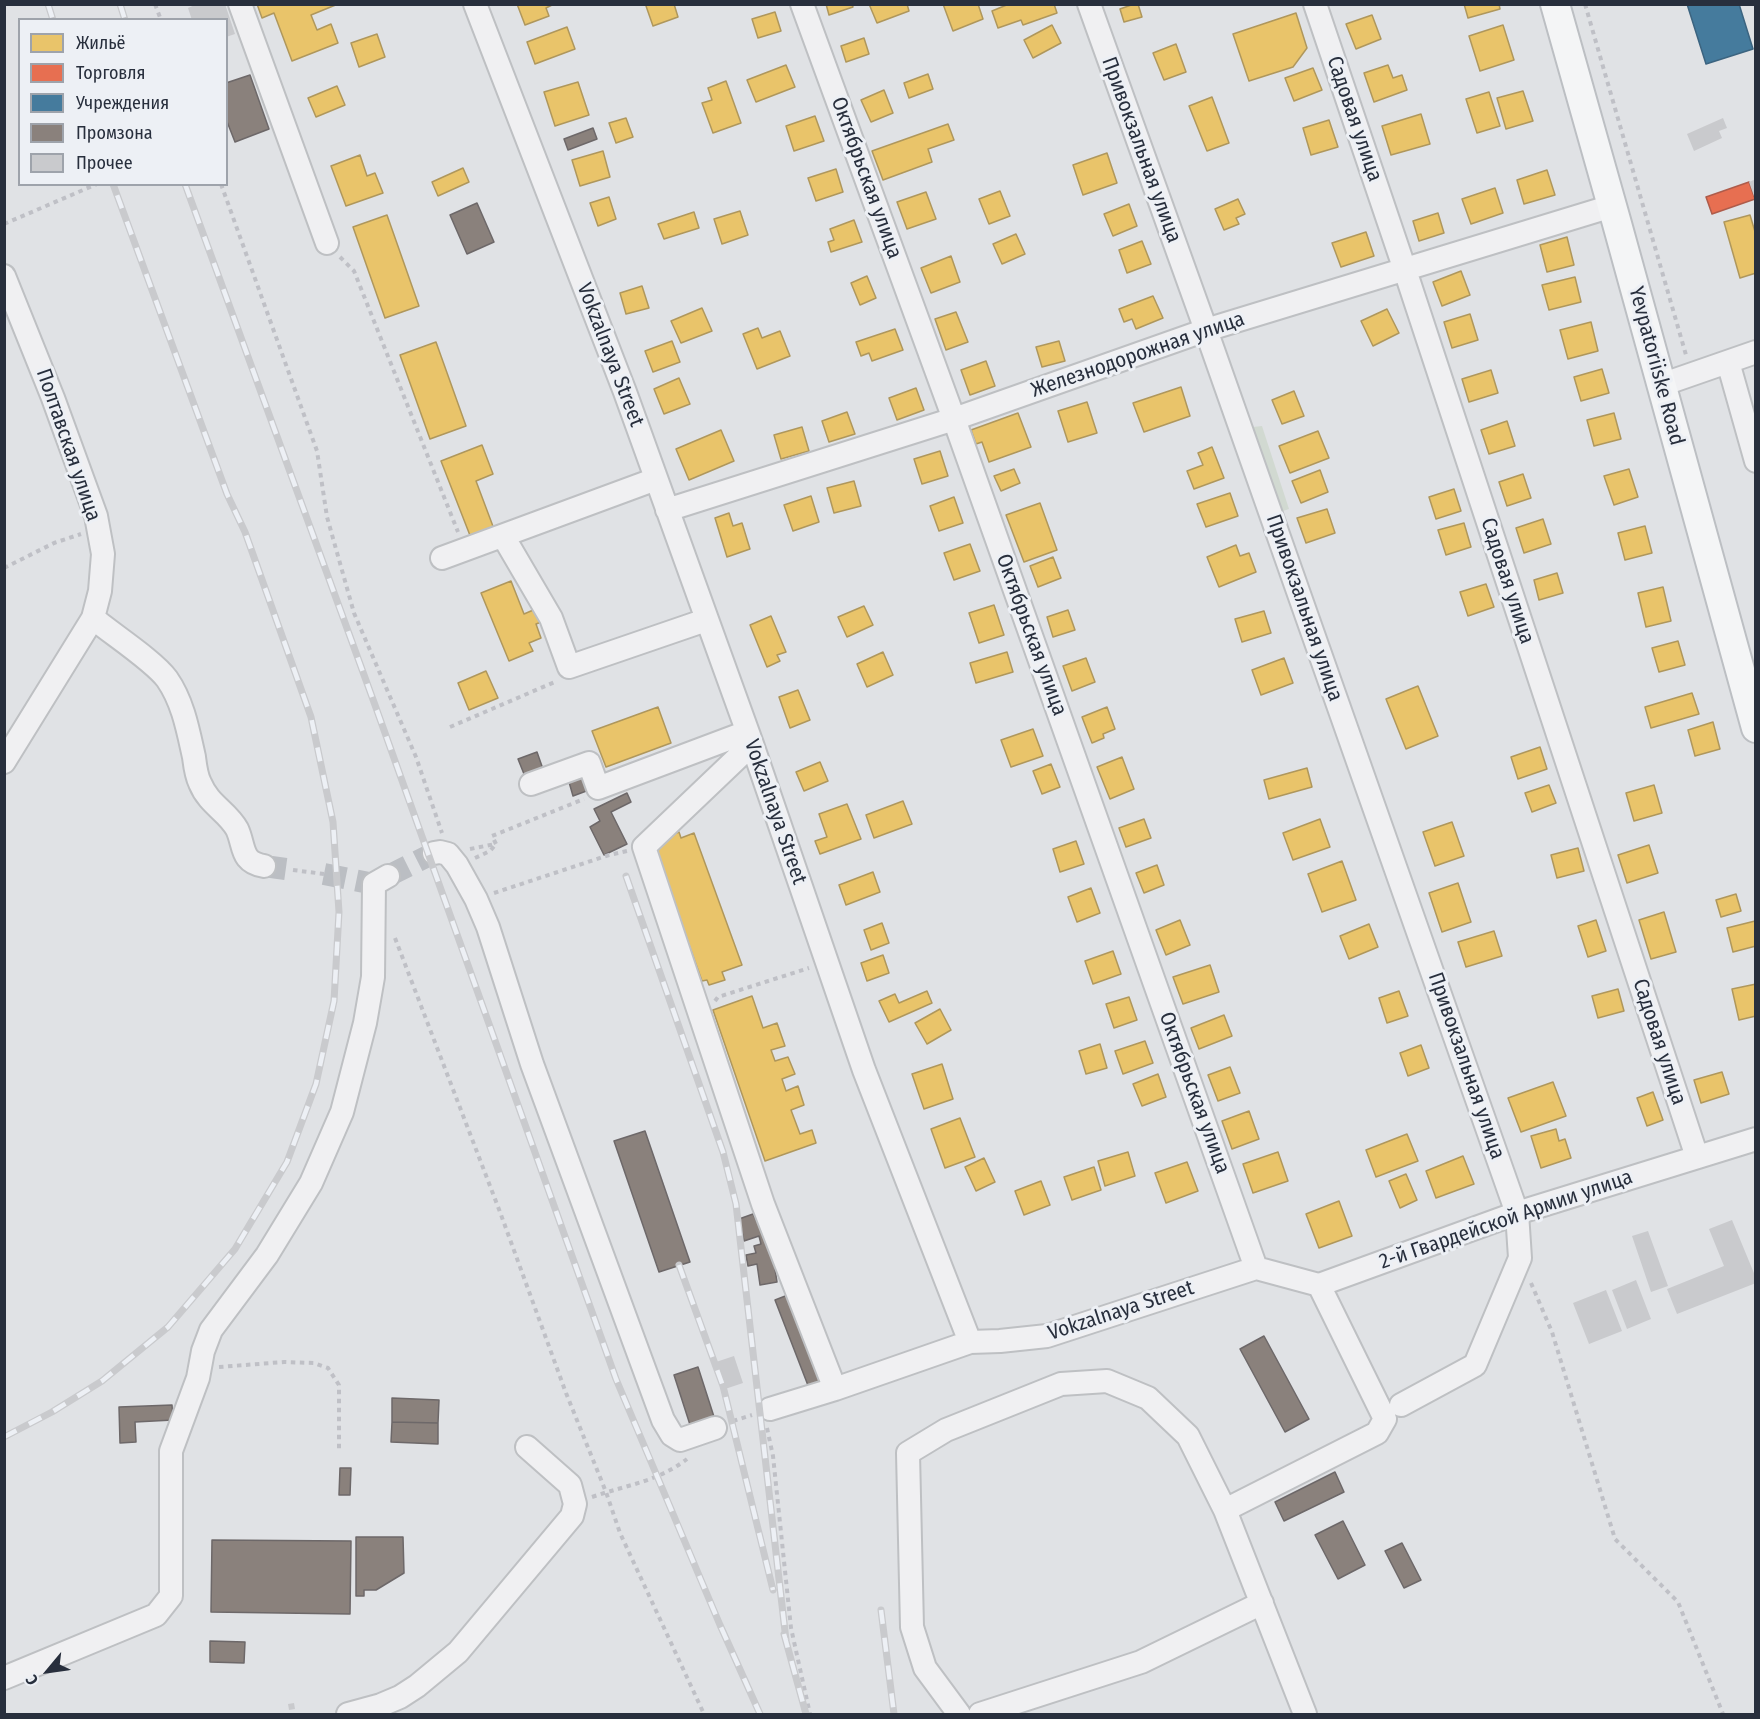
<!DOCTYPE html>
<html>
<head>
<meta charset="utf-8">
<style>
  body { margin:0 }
  #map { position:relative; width:1760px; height:1719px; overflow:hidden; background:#e0e2e5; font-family:"Fira Sans Condensed",sans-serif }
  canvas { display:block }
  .frame { position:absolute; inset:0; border:6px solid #282f3d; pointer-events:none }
  .legend { position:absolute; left:18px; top:18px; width:210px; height:168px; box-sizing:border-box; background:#edf0f5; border:2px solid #9ea3ab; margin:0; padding:8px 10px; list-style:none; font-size:18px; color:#282f3d }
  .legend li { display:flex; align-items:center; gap:12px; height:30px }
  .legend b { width:30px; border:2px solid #9ea3ab }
  .north { position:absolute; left:18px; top:1641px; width:60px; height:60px; -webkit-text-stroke:4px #edf0f5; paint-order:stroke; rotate:241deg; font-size:16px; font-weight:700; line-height:24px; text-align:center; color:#282f3d }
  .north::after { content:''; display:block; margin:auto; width:21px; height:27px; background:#282f3d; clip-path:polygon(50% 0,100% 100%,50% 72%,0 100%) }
</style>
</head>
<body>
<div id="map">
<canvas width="1760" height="1719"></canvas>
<div class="frame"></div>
<ul class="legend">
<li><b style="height:16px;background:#e9c46a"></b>Жильё</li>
<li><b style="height:16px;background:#e76f51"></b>Торговля</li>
<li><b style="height:16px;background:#457b9d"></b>Учреждения</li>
<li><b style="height:16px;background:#8a817c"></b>Промзона</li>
<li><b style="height:16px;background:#c9cacd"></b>Прочее</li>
</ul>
<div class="north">С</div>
</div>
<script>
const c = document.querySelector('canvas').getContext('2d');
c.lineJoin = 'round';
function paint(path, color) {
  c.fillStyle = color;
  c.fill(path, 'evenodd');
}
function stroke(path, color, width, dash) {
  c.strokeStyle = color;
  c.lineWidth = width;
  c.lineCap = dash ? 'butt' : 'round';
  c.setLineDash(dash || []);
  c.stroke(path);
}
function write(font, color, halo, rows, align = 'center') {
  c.font = font + ' "Fira Sans Condensed",sans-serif';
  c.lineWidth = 6;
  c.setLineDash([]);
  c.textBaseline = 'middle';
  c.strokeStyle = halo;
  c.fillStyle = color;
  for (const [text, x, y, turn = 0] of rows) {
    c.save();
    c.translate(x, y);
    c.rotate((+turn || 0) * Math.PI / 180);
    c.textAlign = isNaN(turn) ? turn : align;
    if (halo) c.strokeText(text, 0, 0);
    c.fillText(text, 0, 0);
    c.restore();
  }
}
const green = new Path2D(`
  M1262,426L1289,509L1271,515L1245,433L1253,427Z`);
const homes = new Path2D(`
  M257,4H338L311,15L317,30L331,24L338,43L292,61L274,13L262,18Z
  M517,4H554L546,8L549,16L525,25Z
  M649,4H674L678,17L653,26L646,6Z
  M826,4H852L853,7L829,15Z
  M869,4H907L909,11L877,23Z
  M943,4H978L983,19L953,31Z
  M1009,4H1054L1057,13L1023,25L1021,20L998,28L992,11Z
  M1134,4H1138L1142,17L1124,22L1120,9Z
  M1464,4H1499L1500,9L1468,18Z
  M775,12L781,31L758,38L752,19Z
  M1296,13L1307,48L1293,67L1249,81L1233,34Z
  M1372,15L1381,39L1356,49L1346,24Z
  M1052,25L1061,43L1033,58L1024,40Z
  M1503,25L1514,60L1480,71L1469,36Z
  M567,27L575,49L535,64L527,42Z
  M377,34L385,57L359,67L351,43Z
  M864,38L869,54L846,62L841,46Z
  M1176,44L1186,72L1164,80L1153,53Z
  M786,65L795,87L756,102L747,80Z
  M1388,65L1393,78L1402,75L1407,90L1374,102L1364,73Z
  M1313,68L1322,90L1294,101L1285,78Z
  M928,74L933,89L909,98L904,83Z
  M726,81L741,123L713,133L702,103L712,100L708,88Z
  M578,82L589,115L555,126L544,92Z
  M337,86L345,105L316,117L308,98Z
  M884,90L893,113L871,122L861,100Z
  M1523,91L1533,121L1506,129L1497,98Z
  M1489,92L1500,126L1477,133L1466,99Z
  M1212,97L1229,143L1207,151L1189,106Z
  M1421,114L1430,144L1391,155L1382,126Z
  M815,116L824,141L794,151L786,126Z
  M626,118L633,137L616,143L609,123Z
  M1329,120L1338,147L1311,155L1303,128Z
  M948,124L954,140L928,149L932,162L883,180L872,151Z
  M603,151L610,177L580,186L572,160Z
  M1107,153L1117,183L1083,195L1073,165Z
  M360,155L367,176L375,173L383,193L346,206L331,166Z
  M463,168L469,182L438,196L432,182Z
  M836,169L843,192L816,201L808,178Z
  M1547,170L1555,195L1524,204L1517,180Z
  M1495,188L1503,213L1471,224L1462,199Z
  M1000,191L1010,216L989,224L979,199Z
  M926,192L936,219L907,229L897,202Z
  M609,197L616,219L598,226L590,203Z
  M1238,199L1245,214L1236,218L1239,224L1224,230L1215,209Z
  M1129,204L1137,226L1113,236L1104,214Z
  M740,211L748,235L722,244L714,219Z
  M694,212L699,228L664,239L658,224Z
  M1438,213L1444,233L1419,241L1413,221Z
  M387,215L419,306L385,318L353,227Z
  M1750,215L1756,235V273L1740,278L1724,222Z
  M854,220L862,242L831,252L828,242L834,240L830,229Z
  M1366,232L1374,256L1341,267L1332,243Z
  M1016,234L1025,254L1002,264L993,244Z
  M1567,237L1574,265L1547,272L1540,245Z
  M1142,241L1151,264L1127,273L1119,250Z
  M951,256L960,282L931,293L921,268Z
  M1461,271L1470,295L1442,306L1433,282Z
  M867,276L876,298L860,305L851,283Z
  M1575,277L1581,302L1549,310L1542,285Z
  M642,286L649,308L626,314L620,293Z
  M1153,296L1163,318L1136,329L1132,319L1124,322L1119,309Z
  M702,308L712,331L681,343L671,321Z
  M1387,309L1399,333L1373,346L1361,321Z
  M956,312L968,342L946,350L935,319Z
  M1470,314L1478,340L1452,348L1444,322Z
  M1591,322L1598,351L1568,359L1560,330Z
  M758,328L762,338L780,331L790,356L757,369L743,334Z
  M895,329L903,350L872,361L869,353L861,356L856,342Z
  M672,341L680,362L653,372L645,351Z
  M1059,341L1065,361L1042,367L1036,347Z
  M436,342L466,426L430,439L400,355Z
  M986,361L995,386L970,395L961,370Z
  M1602,369L1609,393L1581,401L1574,377Z
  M1491,370L1498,393L1469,402L1462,379Z
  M679,378L690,404L664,414L654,389Z
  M1181,387L1190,416L1144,432L1133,403Z
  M916,388L924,410L897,420L889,398Z
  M1294,391L1304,416L1282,424L1272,400Z
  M1087,402L1097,433L1068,442L1058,411Z
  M847,412L855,434L829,442L822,421Z
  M1018,413L1031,447L989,462L982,442L976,444L971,430Z
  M1614,413L1621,439L1594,446L1587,420Z
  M1507,421L1515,446L1489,454L1481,430Z
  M802,427L809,451L781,459L774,435Z
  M721,430L734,461L689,480L676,449Z
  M1318,431L1329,458L1290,473L1279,446Z
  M482,445L493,474L476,481L494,529L471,538L441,461Z
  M1212,447L1224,478L1194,489L1187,471L1203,465L1198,453Z
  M940,451L948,476L922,484L914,459Z
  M1014,469L1020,483L1001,491L994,476Z
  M1629,469L1638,497L1614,505L1604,476Z
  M1320,470L1328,492L1301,503L1292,481Z
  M1523,474L1531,498L1507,506L1499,482Z
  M854,481L861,506L834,513L827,488Z
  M1454,489L1461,511L1436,519L1429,497Z
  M1230,493L1238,516L1206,527L1197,504Z
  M811,496L819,522L793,531L784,505Z
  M954,497L963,523L939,531L930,506Z
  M1040,503L1057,550L1024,562L1006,515Z
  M1327,509L1335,533L1306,543L1297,518Z
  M729,513L733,526L742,523L750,549L727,557L715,518Z
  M1543,519L1551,544L1524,553L1516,528Z
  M1464,523L1471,547L1446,555L1438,530Z
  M1645,526L1652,553L1625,560L1618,533Z
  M970,544L980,571L954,580L944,553Z
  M1236,545L1240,556L1249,553L1256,572L1219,587L1207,557Z
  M1053,557L1061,578L1038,587L1030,566Z
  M1557,573L1563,593L1539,600L1534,580Z
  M511,581L524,614L538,608L544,621L536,624L541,638L529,643L533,651L509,661L481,593Z
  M1486,584L1494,607L1468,616L1460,592Z
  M1663,587L1671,621L1646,627L1638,593Z
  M994,605L1004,635L979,643L969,613Z
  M864,606L873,625L847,637L838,617Z
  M1068,610L1075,630L1053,637L1047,617Z
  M1264,611L1271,633L1242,642L1235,619Z
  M771,616L786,652L777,655L780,661L767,667L750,625Z
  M1678,641L1685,665L1659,672L1652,648Z
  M883,652L893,675L867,687L857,664Z
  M1007,652L1013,672L976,683L970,663Z
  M1086,658L1095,682L1072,691L1063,666Z
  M1284,658L1293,683L1261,695L1252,670Z
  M486,671L498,698L469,710L458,683Z
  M1418,686L1438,736L1406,749L1386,699Z
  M798,690L810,720L790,728L779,697Z
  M1692,693L1699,714L1651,728L1645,707Z
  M658,707L671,743L606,767L592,731Z
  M1107,707L1115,729L1103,734L1104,738L1092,743L1082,717Z
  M1713,722L1720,749L1695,756L1688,730Z
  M1033,729L1043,756L1011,767L1001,740Z
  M1540,747L1547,769L1518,779L1511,757Z
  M1122,757L1134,789L1110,799L1097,767Z
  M820,762L828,781L804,791L796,772Z
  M1051,764L1060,787L1042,794L1033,771Z
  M1307,768L1312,787L1269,799L1264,780Z
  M1549,785L1556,803L1532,812L1525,793Z
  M1654,785L1662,813L1634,821L1626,793Z
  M903,801L912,824L874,838L866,815Z
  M847,804L861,839L820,854L815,841L827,837L819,814Z
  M1144,819L1151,838L1126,847L1119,828Z
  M1320,819L1330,847L1293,860L1283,833Z
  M1452,822L1464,856L1435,866L1423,832Z
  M679,832L681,838L694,833L742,965L722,972L725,980L709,985L707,980L702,981L652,842Z
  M1076,841L1084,864L1060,872L1053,849Z
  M1649,845L1658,873L1627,883L1618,855Z
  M1578,848L1584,871L1557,878L1551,855Z
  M1342,861L1356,900L1322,912L1308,874Z
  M1157,865L1164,885L1144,893L1136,873Z
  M873,872L880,892L846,905L839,885Z
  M1458,883L1471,922L1442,932L1429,893Z
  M1091,888L1100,913L1077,922L1068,897Z
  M1736,894L1741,911L1721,917L1716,900Z
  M1664,912L1676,952L1651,959L1639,920Z
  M1180,920L1190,945L1166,955L1156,930Z
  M1596,920L1606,951L1588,957L1578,926Z
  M1755,921L1756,946L1733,952L1727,928Z
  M882,923L889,943L871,950L864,930Z
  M1369,924L1378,947L1349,959L1340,936Z
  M1494,931L1502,956L1466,967L1458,942Z
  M1113,951L1121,974L1093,984L1085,961Z
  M883,955L889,973L867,981L861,963Z
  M1210,965L1219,992L1183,1004L1173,977Z
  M1756,984V1016L1739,1020L1732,989Z
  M1618,989L1624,1011L1598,1018L1592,996Z
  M927,991L932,1003L889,1022L879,1001L895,994L899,1003Z
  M1399,991L1408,1016L1387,1023L1379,998Z
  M752,996L763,1028L777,1023L785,1046L771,1050L775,1061L788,1057L795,1074L782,1079L786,1091L798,1086L804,1105L791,1110L800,1134L812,1130L816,1143L765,1161L713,1010Z
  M1129,997L1137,1020L1114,1028L1106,1004Z
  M940,1009L951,1030L927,1044L915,1023Z
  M1224,1015L1232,1036L1199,1049L1191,1028Z
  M1145,1041L1153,1063L1123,1074L1115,1051Z
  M1100,1044L1107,1068L1086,1074L1079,1051Z
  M1421,1045L1429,1068L1408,1076L1400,1053Z
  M942,1064L953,1099L924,1109L912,1074Z
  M1230,1067L1240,1093L1218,1101L1208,1075Z
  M1722,1072L1729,1094L1701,1103L1694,1080Z
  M1158,1074L1166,1097L1142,1106L1133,1084Z
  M1553,1082L1566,1116L1521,1132L1508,1098Z
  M1653,1092L1663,1120L1647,1126L1637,1098Z
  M1249,1111L1259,1139L1232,1149L1222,1121Z
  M960,1118L975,1157L945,1168L931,1129Z
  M1556,1129L1559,1141L1565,1139L1571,1158L1541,1168L1531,1136Z
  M1407,1134L1418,1161L1376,1177L1366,1150Z
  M1128,1152L1135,1176L1105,1186L1098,1161Z
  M1278,1152L1288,1181L1253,1193L1243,1164Z
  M1463,1156L1474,1184L1436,1198L1426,1171Z
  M984,1158L995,1182L976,1191L965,1167Z
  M1187,1162L1198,1191L1166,1203L1155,1173Z
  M1094,1167L1101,1190L1072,1200L1064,1177Z
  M1406,1174L1417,1200L1400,1208L1389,1181Z
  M1041,1181L1050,1205L1024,1215L1015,1191Z
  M1339,1201L1352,1236L1319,1248L1306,1214Z`);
const shops = new Path2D(`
  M1749,182L1755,199L1712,214L1706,197Z`);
const public = new Path2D(`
  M1687,4H1739L1753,49L1706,64Z`);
const industry = new Path2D(`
  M250,75L269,129L235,142L226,119V83Z
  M593,128L597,139L568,150L564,139Z
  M477,203L494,242L467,254L450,215Z
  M537,752L544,772L526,779L518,759Z
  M584,777L589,790L573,796L569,782Z
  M627,793L631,802L611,812L627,844L604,855L590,827L600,821L594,809Z
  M645,1131L690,1262L659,1272L614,1141Z
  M753,1214L757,1222L767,1218L777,1282L760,1285L757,1264L748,1266L746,1255L756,1253L754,1246L761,1244L759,1236L744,1241L739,1219Z
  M793,1293L827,1381L809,1388L775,1300Z
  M1264,1336L1309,1419L1285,1432L1240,1349Z
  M698,1367L716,1423L692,1431L674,1375Z
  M392,1398L439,1400L438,1423L392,1422Z
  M172,1405L173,1420L135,1422L136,1442L120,1443L119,1407Z
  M392,1422L438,1423V1444L391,1442Z
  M340,1468H351L350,1495H339Z
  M1335,1472L1344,1492L1284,1521L1275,1502Z
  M1343,1521L1365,1565L1338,1579L1315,1535Z
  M356,1537H403L404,1573L376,1590H364V1596H356Z
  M212,1540L351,1541L350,1614L211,1612Z
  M1402,1543L1421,1580L1404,1588L1385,1551Z
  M210,1641L245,1642L244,1663L210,1662Z`);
const building = new Path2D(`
  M197,4H225L235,34L226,37V20H192L188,8Z
  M1723,118L1727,128L1719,131L1722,138L1694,151L1687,134Z
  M1756,179V199H1755L1749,182Z
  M1732,1220L1756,1278V1283L1677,1314L1667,1289L1724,1266L1709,1229Z
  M1648,1231L1668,1286L1651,1292L1632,1236Z
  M1636,1280L1651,1319L1627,1329L1612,1290Z
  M1606,1290L1622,1331L1589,1344L1573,1303Z
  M734,1356L743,1383L725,1389L716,1362Z
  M294,1703L295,1709L289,1710L288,1704Z`);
const minorTunnel = new Path2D(`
  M264,866L293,870
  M324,874L374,884
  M388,876L434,853`);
const path = new Path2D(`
  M155,4L161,20
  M1585,4L1686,355
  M221,184L317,451L327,517L354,613L416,757L442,833
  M4,224L97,184
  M340,257L354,271L458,532
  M4,568L54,543L81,534
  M450,727L557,681
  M496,844L492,836L584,799
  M470,849L495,844
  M475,858L490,851L496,844
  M293,870L324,874
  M494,893L609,855L627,851
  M395,938L500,1212L566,1393L606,1492L620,1533L704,1714
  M715,1001L718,997L809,968
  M1531,1283L1552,1332L1615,1539L1678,1602L1723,1714
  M219,1367L284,1362L314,1363L328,1368L339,1385V1449
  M733,1421L752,1415
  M767,1428L773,1456L791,1628L810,1714
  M592,1497C626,1485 657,1482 687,1459`);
const minor = new Path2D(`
  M240,4L327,243
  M475,4L625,392L752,744L864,1070L970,1342
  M802,4L954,419L1256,1268
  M1089,4L1206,330L1517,1213L1520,1258L1475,1365L1401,1405
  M1315,4L1405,270L1697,1157
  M4,276L53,398L96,516L103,554L100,591L93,618L4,762
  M1728,362L1756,461
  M1661,385L1756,352
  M667,510L954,419L1206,330L1612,206
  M503,536L551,618L569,667L706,620
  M442,558L656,479
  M93,618C112,634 154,661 167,679C183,702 188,730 194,757C195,765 196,775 200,783C209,805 227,811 237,829C245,846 240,862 264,866
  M752,744L644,847L763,1204L835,1389
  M531,784L589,763L598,788L747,732
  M434,853L440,852L448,854L457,865L476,899L488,927L532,1064L663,1420L672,1435L680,1440L715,1428
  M1256,1268L1319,1285L1517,1213L1756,1139
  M770,1409L835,1389L970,1342L1000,1341L1047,1336L1256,1268
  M1225,1510L1377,1433L1385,1419L1319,1285
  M4,1678L156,1615L171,1596V1451L198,1378L203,1351L211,1330L267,1255L311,1183L342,1112L365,1023L373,977L374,884L388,876
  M348,1714L381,1705L400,1697L417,1686L458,1652L572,1516L575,1504L570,1485L527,1447
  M959,1714L925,1668L912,1627L908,1453L946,1430L1061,1384L1107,1381L1148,1398L1188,1436L1225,1510L1305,1714
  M980,1714L1141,1662L1262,1603`);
const major = new Path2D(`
  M1555,4L1616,220L1756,728`);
const rail = new Path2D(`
  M48,4L53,20
  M120,4L125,20
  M185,184L375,705L616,1379L720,1625L760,1714
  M626,876L723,1152L736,1204L786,1640
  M679,1265L723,1386L773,1590
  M4,1437L52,1412L102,1381L168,1327L235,1249L287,1162L316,1084L334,1001L339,912L333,822L311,717L245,532L227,494L113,184
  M881,1610L894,1714
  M784,1634L806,1714`);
const streetNames = [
  ["Садовая улица",1354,119,71],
  ["Привокзальная улица",1141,150,70],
  ["Октябрьская улица",866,178,70],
  ["Vokzalnaya Street",610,355,69],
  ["Железнодорожная улица",1138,355,-19],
  ["Yevpatoriiske Road",1656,366,75],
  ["Полтавская улица",68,445,71],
  ["Садовая улица",1507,581,72],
  ["Привокзальная улица",1304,608,71],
  ["Октябрьская улица",1031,635,70],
  ["Vokzalnaya Street",775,812,71],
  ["Садовая улица",1659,1042,72],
  ["Привокзальная улица",1466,1066,71],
  ["Октябрьская улица",1194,1093,70],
  ["2-й Гвардейской Армии улица",1506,1220,-19],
  ["Vokzalnaya Street",1121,1311,-18]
];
paint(green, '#d1d9d1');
paint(homes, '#e9c46a');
stroke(homes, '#af975c', 1.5);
paint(shops, '#e76f51');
stroke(shops, '#ae5c4b', 1.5);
paint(public, '#457b9d');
stroke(public, '#3c6480', 1.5);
paint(industry, '#8a817c');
stroke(industry, '#6d6869', 1.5);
paint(building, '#c9cacd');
stroke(minorTunnel, '#bbbec3', 22, [22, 11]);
stroke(minor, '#bec0c3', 26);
stroke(major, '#bcbfc3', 32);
stroke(path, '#bfc0c6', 4, [4.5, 4.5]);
stroke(minor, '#f0f0f2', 22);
stroke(major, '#f4f5f6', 28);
stroke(rail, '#c9cacd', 7);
stroke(rail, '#edf0f5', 4.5, [14]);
write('21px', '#282f3d', '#edf0f5', streetNames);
</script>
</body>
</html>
